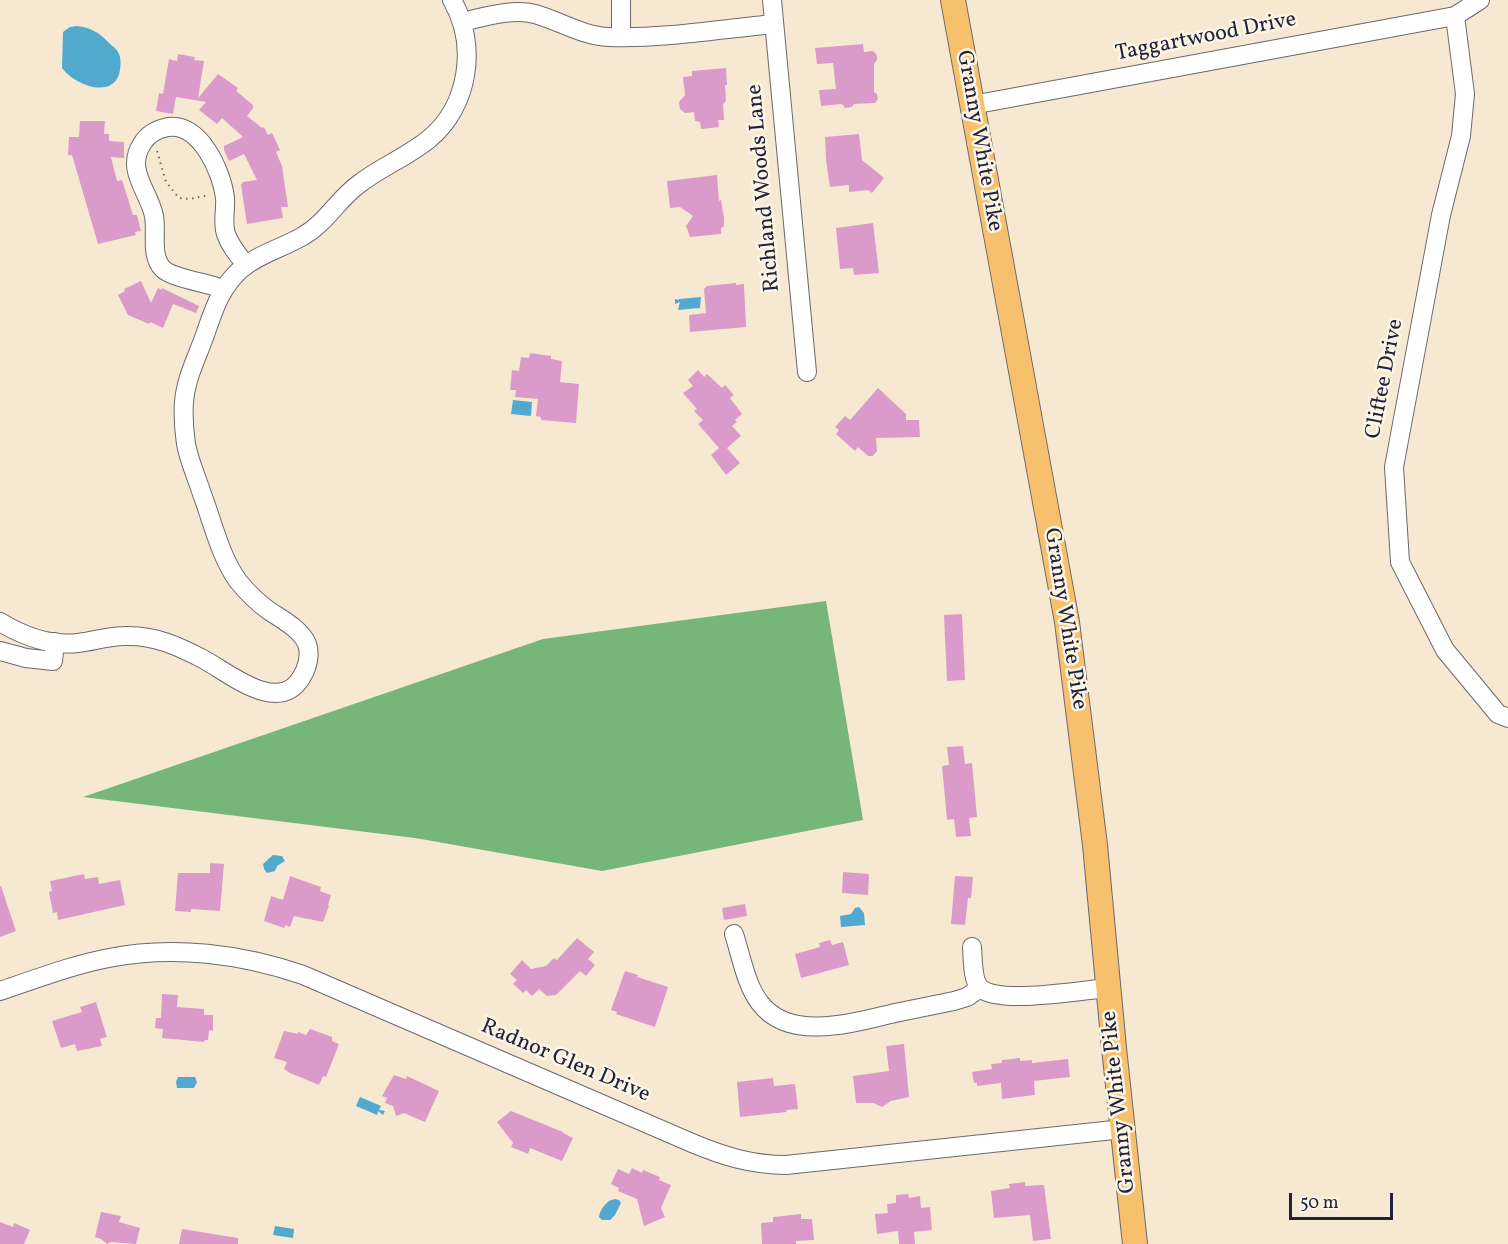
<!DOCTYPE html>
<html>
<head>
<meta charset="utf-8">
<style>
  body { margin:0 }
  #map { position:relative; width:1508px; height:1244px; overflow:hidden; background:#f7e9d1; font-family:Vollkorn,serif }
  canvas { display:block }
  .scale { position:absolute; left:1289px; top:1193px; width:104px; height:27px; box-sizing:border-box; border:3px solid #22223b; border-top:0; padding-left:8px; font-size:18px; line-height:21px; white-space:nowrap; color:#22223b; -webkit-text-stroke:4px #fcf5e5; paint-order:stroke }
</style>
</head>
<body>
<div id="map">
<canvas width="1508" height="1244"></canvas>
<div class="scale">50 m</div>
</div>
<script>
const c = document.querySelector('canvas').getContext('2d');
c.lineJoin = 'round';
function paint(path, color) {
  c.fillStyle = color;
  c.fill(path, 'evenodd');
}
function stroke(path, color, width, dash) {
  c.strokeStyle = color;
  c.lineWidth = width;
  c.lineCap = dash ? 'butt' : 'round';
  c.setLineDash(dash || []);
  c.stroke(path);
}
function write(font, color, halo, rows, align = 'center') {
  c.font = font + ' Vollkorn,serif';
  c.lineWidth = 5;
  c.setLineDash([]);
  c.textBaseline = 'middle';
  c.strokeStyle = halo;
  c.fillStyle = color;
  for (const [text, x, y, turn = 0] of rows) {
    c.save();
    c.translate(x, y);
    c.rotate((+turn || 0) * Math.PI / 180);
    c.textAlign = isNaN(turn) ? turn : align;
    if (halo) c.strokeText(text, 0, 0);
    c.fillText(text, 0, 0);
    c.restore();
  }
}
const forest = new Path2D(`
  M826,601L863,820L602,871L415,838L83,797L543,639Z`);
const water = new Path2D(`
  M76,26C89,27 99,32 108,42C111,45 116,48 118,52C121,57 121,64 120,70C115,101 74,85 62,68L63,32L70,27Z
  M701,297L700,308L678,310L680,302L675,304V299L679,300V299Z
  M513,400L532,402L531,416L511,414Z
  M273,855L282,856L285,861L277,866L275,871L267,873L264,869L263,864Z
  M859,907L864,913L865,925L841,927L840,916L851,914L855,908Z
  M178,1077H195L197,1082L194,1088H177L176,1082Z
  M360,1097L381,1106L379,1110L385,1111L383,1115L378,1111L377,1115L356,1106Z
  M615,1199L619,1200L621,1203L615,1215L610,1220H602L599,1217C600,1209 607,1200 615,1199Z
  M275,1226L294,1229L293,1238L273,1235Z`);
const building = new Path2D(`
  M863,44L864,52L873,51L877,55V60L874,64V92L877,94L878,99L875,103L854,104L852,107L845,108L842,104L821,106L819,90L836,89L833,63L817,64L815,48Z
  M178,54L195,57L194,60L204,61L198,98L218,74L238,88L236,91L253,105V108L247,116L262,128L264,127L268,135L272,133L280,150L276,152L282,166L288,207H281L283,218L247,224L241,185L243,182L257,180L244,154L229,161L224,150V146L243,137L222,118L217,124L199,110L206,102L176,97L173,114L156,111L159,93L163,94L169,59L177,61Z
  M726,68L727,85H725L726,101L723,104L724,120H718L719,127L701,129L700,122L695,121L694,112L685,113L680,109L679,102L685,95L683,77L692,76V71Z
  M80,121H105L104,134H109V141L124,142V158L111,157L117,181L122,180L133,215H137L141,231L135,232L136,235L98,244L72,155H68L69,137H79Z
  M859,134L862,160L884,178L872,193L868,190L849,192V185L830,187L826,160L825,137Z
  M717,175L719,201L721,200L724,218V226L721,228V234L690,237L686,226L693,216L680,207L670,208L667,181Z
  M873,223L879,273L854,275L853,268L840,269L836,228Z
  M141,281L151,303L158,288L162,290V288L199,306L196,313L173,304L163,328L150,322L149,324L128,315L118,295L125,291L124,289Z
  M736,283V285L744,284L746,327L690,332L689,315L706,313L704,289L707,286Z
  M530,353L551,356V359L562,361L560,382L579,384L576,423L541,420V417L536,416L538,399L515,397L516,390H510L512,370L519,371L521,357L529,358Z
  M698,370L704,377L707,374L722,388L725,385L734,395L730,398L742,414L735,420L737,422L732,426L741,436L727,448L740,463L726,475L711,455L719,448L698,424L703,420L694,411L697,409L683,393L693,386L688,380Z
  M878,388L906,414V420H919L920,437L876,438L877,451L873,456H868L858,447L855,451L836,434L839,430L835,427L845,416L850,420Z
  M962,614L965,680L947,681L944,615Z
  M963,746L965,764L972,763L977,817L969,818L971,836L956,837L954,819L947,820L942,766L949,765L947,747Z
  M210,863L224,864L220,911L191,909V912L175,911L178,873H210Z
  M843,872L869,874L868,895L842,893Z
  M84,874L85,879L98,877L99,884L120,880L125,905L58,920L57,912L53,913L49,892L52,891L50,881Z
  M290,876L321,887L320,891L331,895L328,905L329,906L323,922L294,916L290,927L285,925L284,928L264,921L271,896L283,900Z
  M955,876L973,877L971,898H968L965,925L951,924Z
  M1,886L16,931L0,937V887Z
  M745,904L747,916L724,920L722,908Z
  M577,938L594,952L588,959L595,965L586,976L580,971L556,995L547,996L539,989L532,996L526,990L523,993L513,984L517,980L510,974L522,960L531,969L546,966L554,958L557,960Z
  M830,940L832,945L843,942L849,965L801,978L795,954L820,947L819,943Z
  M625,971L638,975L637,977L668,987L655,1027L616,1014L617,1012L611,1010Z
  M162,994L178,995L177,1007L204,1009V1015H213V1031L209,1030L208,1040H205L204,1042L162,1038L163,1029L155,1028L156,1018H161Z
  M96,1002L107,1037L100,1039L102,1046L77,1051L75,1044L61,1048L52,1021L82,1012L80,1007Z
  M310,1029L332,1037V1041L339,1044L326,1077L323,1076L319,1085L290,1073L284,1069L287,1062L274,1058L284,1031L298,1034V1032L306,1035Z
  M904,1044L909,1097L891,1101L882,1107L873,1103H856L853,1076L889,1071L886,1046Z
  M1020,1058V1061L1032,1060V1063L1068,1059L1070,1077L1034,1081L1035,1095L1002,1099L1001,1083L977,1086V1083H974L972,1072L992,1069L991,1064L1002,1063V1060Z
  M394,1075L406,1079L407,1076L439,1091L425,1122L404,1113L396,1116L393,1106L385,1103L387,1098L382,1096Z
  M773,1078L774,1086L795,1084L798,1109L786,1110L787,1112L740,1117L737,1082Z
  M511,1111L563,1132V1133L573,1138L562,1161L530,1148L528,1154L511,1147L513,1143L497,1122Z
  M632,1168L642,1173L643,1170L660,1177L659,1180L671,1185L661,1208L665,1217L644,1226L637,1199L618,1191L619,1188L611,1184L618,1169L629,1174Z
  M1025,1182V1186L1044,1185L1051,1239L1033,1241L1030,1215L994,1218L991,1191L1010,1188L1009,1184Z
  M908,1194L909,1198L920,1196L921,1208L930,1207L932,1230L914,1232L915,1244H899L898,1231L877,1234L875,1214L888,1213L887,1204L896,1203V1195Z
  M101,1212L121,1216L119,1222L140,1228L136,1244L111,1242L107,1244L101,1239L95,1237Z
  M801,1214V1219H812L814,1240L796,1241V1244H762L761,1223L773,1222V1217Z
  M0,1222L13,1227L14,1223L30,1230L24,1244H0Z
  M182,1229L238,1238V1244H179Z`);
const path = new Path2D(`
  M157,151L166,182L179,198L190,199L209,195`);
const minor = new Path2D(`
  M772,0L807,372
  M1455,16L1465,94L1461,136L1441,215L1394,467L1400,562L1445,650L1498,714L1508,718
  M462,22C485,17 512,8 535,14C560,21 582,36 609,37C664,39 720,29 774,24
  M621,37V0
  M972,105L1455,16L1480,0
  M223,289C208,283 172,278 163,269C150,256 157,233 154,216C149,191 125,170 142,144C147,135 157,129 168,127C200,122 222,172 225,198C226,211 222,222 226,234C230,246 238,255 246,265
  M0,622C23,636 51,646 78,643C94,641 109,636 125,636C154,635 178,646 203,659C229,673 278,715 301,678C307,669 311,655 307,644C301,629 281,619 268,610C257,602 247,592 238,581C220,556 213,523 202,494C197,478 189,461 186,444C184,430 183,416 184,402C186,376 199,354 207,329C215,306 222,286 241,269C260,253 283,248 303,236C326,223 338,199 359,184C381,167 407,157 429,139C469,106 478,45 452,0
  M0,651L26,658L53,661L55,642
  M734,934C741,956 746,985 760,1003C790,1043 856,1022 895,1013C915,1009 935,1005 954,1001L967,997L980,988
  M972,947C973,958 972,980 980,988C999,1005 1082,990 1108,988
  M0,991C36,979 72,965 109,958C173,945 242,954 303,975L692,1143C723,1156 752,1165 786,1165L1123,1129`);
const major = new Path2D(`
  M953,0L1067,622L1095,845L1114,1048L1135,1244`);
const streetNames = [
  ["Taggartwood Drive",1206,38,-11],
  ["Granny White Pike",978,141,80],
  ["Richland Woods Lane",765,188,-95],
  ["Cliftee Drive",1386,379,-79],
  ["Granny White Pike",1064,619,81],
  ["Radnor Glen Drive",565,1062,23],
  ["Granny White Pike",1120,1102,-96]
];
paint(forest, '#76b779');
paint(water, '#52a9cf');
paint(building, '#db9bca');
stroke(minor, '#6d6870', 20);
stroke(major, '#6d6870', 26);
stroke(path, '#6d6870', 2, [1.5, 4.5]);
stroke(minor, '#fff', 18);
stroke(major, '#f7c06c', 24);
write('22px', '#22223b', '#fcf5e5', streetNames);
</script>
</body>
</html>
